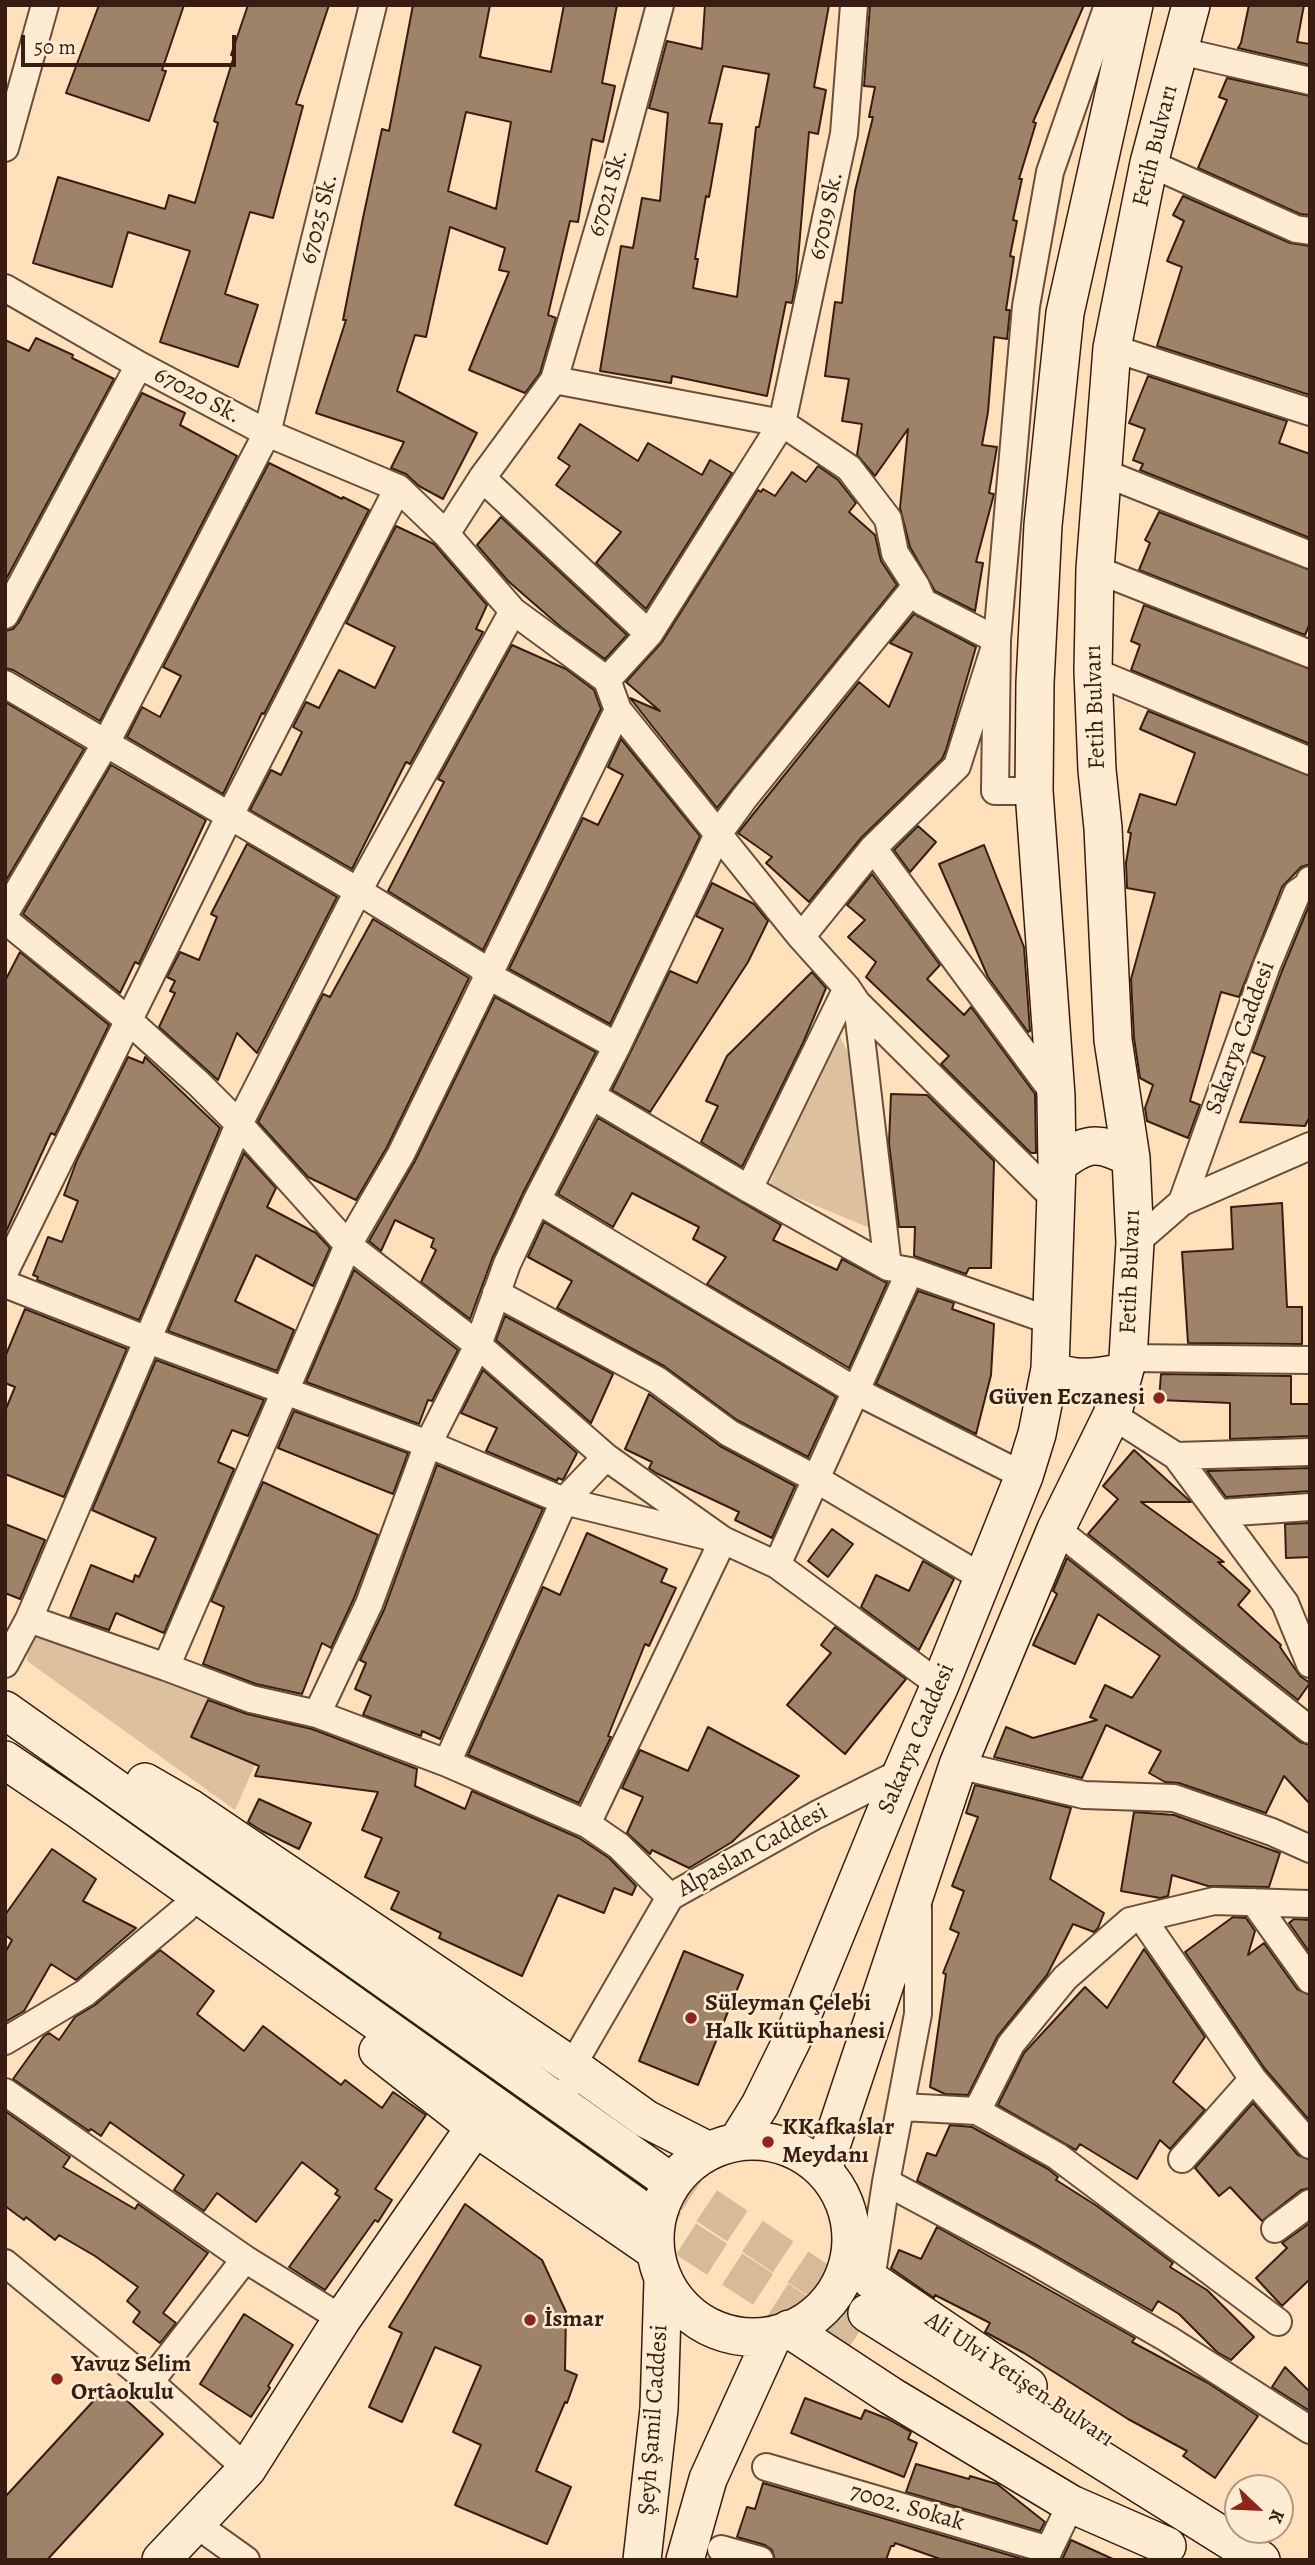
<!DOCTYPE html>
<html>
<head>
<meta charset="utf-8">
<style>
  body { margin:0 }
  #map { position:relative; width:1315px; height:2565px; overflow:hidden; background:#fee1ba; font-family:Alegreya,serif }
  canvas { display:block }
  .frame { position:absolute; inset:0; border:7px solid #391d12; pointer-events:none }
  .north { position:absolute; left:1224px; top:2474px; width:70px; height:70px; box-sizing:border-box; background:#feecd2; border:2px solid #af9985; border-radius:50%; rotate:113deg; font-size:19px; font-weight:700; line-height:28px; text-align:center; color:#391d12 }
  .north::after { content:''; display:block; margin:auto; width:24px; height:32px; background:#8f2418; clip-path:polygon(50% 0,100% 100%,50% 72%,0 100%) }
  .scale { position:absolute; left:21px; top:35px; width:215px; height:32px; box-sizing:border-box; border:4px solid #391d12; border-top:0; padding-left:9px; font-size:21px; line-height:24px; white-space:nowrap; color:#391d12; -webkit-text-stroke:5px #feecd2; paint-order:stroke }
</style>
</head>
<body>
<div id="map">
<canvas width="1315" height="2565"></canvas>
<div class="frame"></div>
<div class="north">K</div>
<div class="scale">50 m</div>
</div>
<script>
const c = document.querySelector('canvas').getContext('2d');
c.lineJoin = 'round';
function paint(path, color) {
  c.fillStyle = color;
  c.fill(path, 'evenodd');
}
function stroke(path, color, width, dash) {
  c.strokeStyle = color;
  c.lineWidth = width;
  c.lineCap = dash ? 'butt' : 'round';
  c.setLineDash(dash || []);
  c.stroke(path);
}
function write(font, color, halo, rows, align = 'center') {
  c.font = font + ' Alegreya,serif';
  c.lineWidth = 5;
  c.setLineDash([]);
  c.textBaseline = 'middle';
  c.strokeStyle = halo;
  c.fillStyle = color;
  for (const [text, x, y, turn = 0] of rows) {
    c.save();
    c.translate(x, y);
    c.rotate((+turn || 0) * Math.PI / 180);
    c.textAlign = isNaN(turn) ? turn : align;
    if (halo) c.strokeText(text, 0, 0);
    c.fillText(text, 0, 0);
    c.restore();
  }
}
const green = new Path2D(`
  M834,1023L858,1075L872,1229L769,1186Z
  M38,1636L274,1722L235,1810L27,1661L29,1645Z`);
const building = new Path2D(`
  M99,5H184L162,70L166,71L149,121L66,93Z
  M248,5H329L296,104L303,106L273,218L250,212L225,294L258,305L238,367L160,342L190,251L128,232L112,287L33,263L58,177L165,209L169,195L195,203L218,123L214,121L234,56L231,55Z
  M413,5H490L480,57L551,72L564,5H617L602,83L615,86L603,142L592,139L578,222L570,221L548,315L556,318L540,373L525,393L469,370L509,272L499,270L505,248L450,227L426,337L415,335L397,391L477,433L443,499L419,486L406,474L391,468L404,442L316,413L346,320H343L363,218L382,129L389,131ZM466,112L511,122L496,209L448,191Z
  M705,5H829L814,87L826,90L818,134L809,132L796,282L792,303L786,302L767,396L672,376L671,383L600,371L621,246L633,248L642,198L660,201L668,113L649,108L667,41L702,49ZM723,66L769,74L759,127H756L737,297L693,288L698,259H695L706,196L709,197L722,124L709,123Z
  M870,5H1084L1033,122L1036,123L1019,179H1022L1013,220L1017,221L1010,256L1014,257L1006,310H1010L1007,339L994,337L988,412L982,445L997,447L989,493L994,494L976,562L983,563L975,611L935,591L910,547L900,508L908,429L875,476L857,455L862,424L842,421L849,379L825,376L835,302L842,303L855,191L873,117H869L875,87L864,86Z
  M1249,5H1304L1297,42L1310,44V65L1238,48L1241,43Z
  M1227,78L1310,96V215L1300,214L1198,168L1227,100L1219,97Z
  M1183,196L1290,243L1310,246V395L1157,346L1182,267L1167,261L1184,221L1173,215Z
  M36,338L73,355L72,358L114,379L5,581V340L29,351Z
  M1148,376L1287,421L1279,443L1310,454V538L1140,470L1143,464L1133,460L1145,429L1129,423Z
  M142,393L185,413L180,425L237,456L100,721L13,670L5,668V631L13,629L19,622Z
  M580,424L638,461L648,443L702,475L710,460L732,473L646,609L596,563L621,532L556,485L570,466L558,458Z
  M269,463L342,499L343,497L369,510L264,714L262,713L223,794L127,737L142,707L160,717L181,676L163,667Z
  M818,466L838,480L856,503L849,512L875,535L881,561L897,585L717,808L630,698L660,711L626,682L662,642L758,490L761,492L763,489L775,496L792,472L806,482Z
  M1159,512L1310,570V623L1305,635L1139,570L1150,543L1145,540Z
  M501,517L627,635L605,659L562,628L508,581L477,545Z
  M396,526L434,544L487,605L476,629L483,632L410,764L406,762L352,869L250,810L271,770L281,775L302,732L293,727L306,702L319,708L339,670L375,688L395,647L346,623Z
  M1144,605L1310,669V744L1131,670L1140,645L1131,641Z
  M914,614L976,647L946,750L942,759L861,838L809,902L766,863L772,857L738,833L859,682L889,707L912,653L890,643Z
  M512,645L566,669L594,690L601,709L483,950L388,891L444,782L438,779Z
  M5,702L84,749L5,882Z
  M1148,711L1310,776V864L1301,867L1282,887L1239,997L1221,992L1190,1101L1200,1105L1188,1138L1147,1121L1145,1108L1153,1085L1140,1078L1134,1038L1131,979L1155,893L1127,888L1126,863L1131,833L1128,832L1140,794L1176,805L1195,753L1140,729Z
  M621,739L700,836L610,1024L509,969L583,818L598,825L623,775L608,767Z
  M111,765L206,820L139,964L135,962L120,993L23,914Z
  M918,826L936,842L910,872L894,850Z
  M247,844L337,897L257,1053L237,1033L218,1080L159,1027L175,993L170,991L175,981L167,977L180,952L199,960L217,917L211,914Z
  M984,845L1024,947L1030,1031L1028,1032L988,977L939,864Z
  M872,874L940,965L927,979L964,1015L971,1007L1035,1094L1036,1153H1031L941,1064L949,1056L866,977L876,962L848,937L865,920L847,905Z
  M712,883L754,904L768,921L748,962L650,1112L612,1090L670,971L697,983L723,929L696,916Z
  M1310,903V1116L1305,1126L1240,1122L1265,1057L1252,1052L1282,971Z
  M373,919L469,978L387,1147L356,1200L308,1177L258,1122L323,994L330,997Z
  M20,952L109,1025L55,1135L51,1133L5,1234V981Z
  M812,972L826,988L803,1043L742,1167L701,1142L718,1106L706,1101L727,1056Z
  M495,997L596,1052L523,1193L492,1259L470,1319L421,1282L436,1250L431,1247L434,1239L395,1220L381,1251L369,1241L415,1161Z
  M128,1057L143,1063L145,1057L220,1128L139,1320L37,1280L38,1277L33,1275L48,1237L62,1242L78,1201L64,1195L77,1160Z
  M891,1094L927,1095L994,1161L991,1268H969L966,1274L914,1256L915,1227H899L889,1143Z
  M598,1118L781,1225L773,1240L837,1270L842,1259L887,1283L849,1368L707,1284L726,1257L693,1239L699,1227L632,1193L613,1227L558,1194Z
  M244,1153L276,1188L267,1207L316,1233L330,1248L313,1286L256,1255L235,1301L294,1330L277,1371L168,1331Z
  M1282,1203L1287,1307H1302V1344L1188,1343L1182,1252L1233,1249L1231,1207Z
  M544,1222L836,1397L808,1457L737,1420L664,1366L557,1308L572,1281L528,1257Z
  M354,1270L458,1350L432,1401L428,1400L419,1424L306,1382Z
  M918,1291L954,1303L952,1309L994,1324L991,1375L976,1434L876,1384Z
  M25,1309L127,1349L64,1497L5,1474V1411L15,1387L5,1383V1357Z
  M505,1316L613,1374L591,1423L496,1340Z
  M156,1360L264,1400L248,1436L232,1430L218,1462L234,1469L164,1633L116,1613L109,1630L70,1617L91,1565L133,1582L135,1575L139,1577L156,1538L92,1510Z
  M483,1370L577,1453L563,1480L558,1478L557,1481L486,1451L497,1428L461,1413Z
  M1161,1374L1291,1376V1404H1310V1436L1230,1439V1403L1159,1400Z
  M649,1394L720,1446L795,1486L772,1538L735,1520L739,1512L656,1473L649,1468L652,1462L625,1449Z
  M294,1411L408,1453L393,1494L278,1448Z
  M1134,1450L1191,1502H1141L1224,1562H1218L1250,1591L1238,1605L1281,1645L1280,1647L1300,1676L1310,1683L1298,1700L1088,1534L1118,1499L1103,1486Z
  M437,1465L543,1509L440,1739L422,1731L421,1736L363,1715L371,1696L355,1689L366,1663L360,1660L384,1610Z
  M1310,1468V1491L1226,1497L1207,1471Z
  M263,1482L378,1535L354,1598L331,1648L322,1643L302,1694L256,1684L203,1664L224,1607L211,1601Z
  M1310,1523V1557L1286,1558L1285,1524Z
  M5,1524L45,1540L20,1599L5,1593Z
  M832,1529L853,1544L828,1577L808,1561Z
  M587,1533L667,1569L661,1582L676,1588L649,1646L645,1644L608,1736L611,1737L579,1803L468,1755L543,1587L560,1595Z
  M1067,1558L1300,1742L1310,1745V1804L1284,1776L1266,1813L1179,1783L1165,1782L1149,1773L1161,1751L1106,1725L1082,1778L994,1757L1006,1727L1033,1738L1097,1720L1090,1717L1105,1685L1132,1698L1160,1656L1098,1614L1075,1664L1033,1645L1057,1594L1053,1591Z
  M923,1561L954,1579L919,1650L861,1607L876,1575L909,1591Z
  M835,1627L906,1679L845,1754L787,1705L831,1653L821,1645Z
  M208,1700L247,1714L312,1729L417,1769L415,1786L465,1809L472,1791L579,1838L609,1858L636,1886L632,1895L614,1888L604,1913L558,1895L522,1976L439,1938L441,1933L391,1909L399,1892L365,1877L382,1838L362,1830L378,1792L255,1776L259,1766L191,1737Z
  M708,1727L799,1776L732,1842L689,1868L652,1850L650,1854L627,1833L643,1797L622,1788L640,1750L688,1771Z
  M975,1785L1071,1808L1050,1879L1104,1913L1098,1928L1094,1932L1073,1924L1047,1975L997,2037L968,2095L945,2094L930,2087L946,1974L943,1973L959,1933L950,1929L964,1891L952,1886L978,1817L966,1813Z
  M259,1799L311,1823L299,1849L262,1831L248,1822Z
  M1134,1812L1174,1815L1280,1853L1269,1887L1208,1886L1172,1875L1168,1896L1160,1898L1121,1891Z
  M52,1849L96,1879L83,1901L136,1928L76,1980L51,1964L24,2011L5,2022V1953L12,1940L5,1935V1915Z
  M1233,1917L1246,1918L1255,1931L1248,1955L1264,1943L1297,1989L1310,1995V2121L1265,2069L1185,1952Z
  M1294,1919L1310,1920V1953L1289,1923Z
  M1144,1949L1205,2037L1173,2082L1205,2110L1170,2149L1160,2140L1137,2179L1080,2144L1076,2150L998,2105L1024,2053L1085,1987L1107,2008Z
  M160,1950L214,1991L197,2014L244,2051L263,2026L341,2085L345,2080L382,2108L393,2092L426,2115L375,2189L392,2200L378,2222L375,2220L325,2290L289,2267L340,2197L335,2194L338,2190L302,2162L256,2222L217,2193L204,2211L174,2190L184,2175L110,2122L101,2136L91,2129L89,2131L13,2079L44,2036L49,2033L59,2040L75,2017L95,2005Z
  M684,1951L743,1975L698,2085L639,2061Z
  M1253,2103L1298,2155L1310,2160V2188L1301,2190L1262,2221L1230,2187L1219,2196L1195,2168Z
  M5,2111L70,2157L63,2167L135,2209L138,2204L208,2253L163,2313L176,2323L160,2343L133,2322L140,2312L127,2301L138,2287L95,2256L59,2235L55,2240L26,2217L24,2220L5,2206Z
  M950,2125L972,2127L1048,2169L1058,2177L1056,2180L1097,2206L1173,2263L1170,2267L1207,2290L1254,2337L1231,2360L1217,2352L1179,2314L1158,2301L1152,2311L1040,2247L917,2181L927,2153L936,2156Z
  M465,2204L542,2260L566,2312L565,2370L577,2375L567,2403L565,2402L536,2471L571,2487L547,2544L455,2505L481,2445L453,2432L481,2366L435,2347L402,2422L369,2407L402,2333L389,2327Z
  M1310,2223V2279L1282,2306L1256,2278L1287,2248L1282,2243Z
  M937,2227L1135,2338L1132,2342L1208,2383L1258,2416L1215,2478L1183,2456L1187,2451L1128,2419L1024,2353L985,2332L990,2323L935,2295L934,2298L891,2268L899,2250L921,2259Z
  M244,2314L293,2345L268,2386L270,2388L251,2417L200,2384Z
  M1285,2367L1310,2392V2411L1272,2387Z
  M109,2384L163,2434L47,2560H5V2497Z
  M805,2398L861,2419L865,2410L888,2419L911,2432L908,2439L917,2443L904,2477L791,2433Z
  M916,2464L969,2479L970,2476L997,2484L1045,2522L1040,2531L906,2492Z
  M763,2483L1026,2560H943L895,2543L894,2546H891L886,2560H775L772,2550L765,2545L737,2537L747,2507L755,2509Z
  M1071,2540L1115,2560H1062Z`);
const secondaryTunnel = new Path2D(`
  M661,2175L867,2313
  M640,2209L850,2346`);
const street = new Path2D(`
  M1180,51L1310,81
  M5,148L45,5
  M1149,163L1296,229L1310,231
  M5,288L139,365L267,433L398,488L446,534L513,611L607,680L618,710L801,937L847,988L857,1003L1055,1199
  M1112,348L1310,412
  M554,380L782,423L849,468L888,519L895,553L916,586L923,602L997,640L995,791H1034
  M1102,472L1310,555
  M482,478L649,634
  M446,534L482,478L554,380L618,162L660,5
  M1095,569L1310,654
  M5,615L139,365
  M1093,671L1310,761
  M607,680L649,634L782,423L844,134L854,5
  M5,684L358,891L480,966L489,976L617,1046
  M873,848L1056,1096
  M5,913L106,743L267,433L373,5
  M5,920L128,1020L198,1083L239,1124L348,1245L478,1345L606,1457L723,1540L777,1565L940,1685
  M801,937L873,848L957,766L997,640L1026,306L1050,172L1108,5
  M857,1003L888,1267
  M592,1096L749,1189L888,1267L910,1271L1051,1321
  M749,1189L847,988
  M537,1200L856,1391L1024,1476
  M1182,1202L1267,965L1297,893L1307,886L1310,880
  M1135,1243L1182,1202L1310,1146
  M5,1271L229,817L398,488
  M5,1284L148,1340L428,1444L564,1501L723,1540L587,1824
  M496,1293L657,1380L729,1433L816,1479L983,1578
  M1128,1358L1310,1360
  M1112,1415L1176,1456L1285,1603L1310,1664
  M1176,1456L1310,1452
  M1220,1513L1310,1507
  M1056,1529L1310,1730
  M777,1565L910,1271
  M29,1619L166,1667L251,1699L317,1714L447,1763L587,1824L619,1846L670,1897
  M5,1664L29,1619L239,1124L358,891L513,611
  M166,1667L348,1245L401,1154L618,710
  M317,1714L369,1604L428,1444L478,1345L507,1264L537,1200L617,1046L718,834L745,797L916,586
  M447,1763L564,1501L606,1457
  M958,1765L1084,1795L1174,1798L1272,1832L1310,1849
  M1254,1902L1310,1980
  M1142,1918L1253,2079L1310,2145
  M5,2041L85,1993L185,1909
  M572,2082V2066L670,1897L816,1815L902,1772
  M5,2092L245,2259L342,2319
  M902,2107L977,2111L1011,2044L1065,1978L1130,1921L1214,1901L1310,1904
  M977,2111L1057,2156L1278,2322
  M1182,2159L1253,2079
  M886,2182L1033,2261L1168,2339L1310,2430
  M1275,2229L1310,2203
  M5,2263L150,2382L247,2469
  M871,2280L886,2182L918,2014V1908
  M150,2382L245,2259
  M766,2467L1049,2550
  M197,2525L246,2560
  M721,2549L760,2560
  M1044,2560L1071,2504`);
const secondary = new Path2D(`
  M1057,1165C1086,1142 1097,1140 1131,1158
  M1050,1369C1074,1382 1098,1377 1124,1372
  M5,1710L661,2175
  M5,1760L79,1810L640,2209
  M145,1782L190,1808L572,2066L646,2119L709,2151
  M378,2051L475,2127L655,2251
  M655 2239a98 98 0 1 1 196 0a98 98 0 1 1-196 0Z
  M737,2142L760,2105L793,2038L902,1772L940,1685L1024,1476L1037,1434L1050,1369L1057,1165L1056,1096L1034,791L1035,683L1043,525L1065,313L1134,5
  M823,2170L958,1765L1056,1529L1112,1415L1128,1358L1135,1243L1131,1158L1113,1040L1103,828L1097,770L1093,671L1095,569L1112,348L1149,163L1191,5
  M850,2254L871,2280L1028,2386
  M867,2313L1261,2560
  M789,2329L891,2396L1071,2504L1167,2546
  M161,2560L247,2469L342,2319L475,2127
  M642,2560L659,2409L663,2280
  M685,2560L708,2479L773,2336`);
const markers = [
  [1159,1398,7,"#8f2418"],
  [691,2018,7,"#8f2418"],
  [768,2142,7,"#8f2418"],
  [530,2320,7,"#8f2418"],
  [57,2379,7,"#8f2418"]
];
const streetNames = [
  ["Fetih Bulvarı",1156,146,-76],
  ["67021 Sk.",609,193,-74],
  ["67019 Sk.",827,216,-78],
  ["67025 Sk.",320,219,-76],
  ["67020 Sk.",197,396,28],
  ["Fetih Bulvarı",1096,707,-92],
  ["Sakarya Caddesi",1241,1038,-70],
  ["Fetih Bulvarı",1131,1272,-88],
  ["Sakarya Caddesi",917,1739,-67],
  ["Alpaslan Caddesi",753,1851,-29],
  ["Ali Ulvi Yetişen Bulvarı",1019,2380,34],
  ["Şeyh Şamil Caddesi",654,2420,-86],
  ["7002. Sokak",907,2508,16]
];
const poiNames = [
  ["Güven Eczanesi",1145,1398,"right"],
  ["Süleyman Çelebi",705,2004],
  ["Halk Kütüphanesi",705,2032],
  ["KKafkaslar",782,2128],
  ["Meydanı",782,2156],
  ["İsmar",544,2320],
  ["Yavuz Selim",71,2365],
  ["Ortaokulu",71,2393]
];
paint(green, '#ddc09d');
paint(building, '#9f8369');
stroke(building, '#391d12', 2);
stroke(secondaryTunnel, '#d7ba98', 37, [37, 18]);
stroke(street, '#6a4e3c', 30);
stroke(secondary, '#391d12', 40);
stroke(street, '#feecd2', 26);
stroke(secondary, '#feecd2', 37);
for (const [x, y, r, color] of markers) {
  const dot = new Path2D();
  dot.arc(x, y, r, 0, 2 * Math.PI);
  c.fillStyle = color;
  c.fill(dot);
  stroke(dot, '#feecd2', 2.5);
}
write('24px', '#391d12', '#feecd2', streetNames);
write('bold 24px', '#391d12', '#feecd2', poiNames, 'left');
</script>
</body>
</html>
